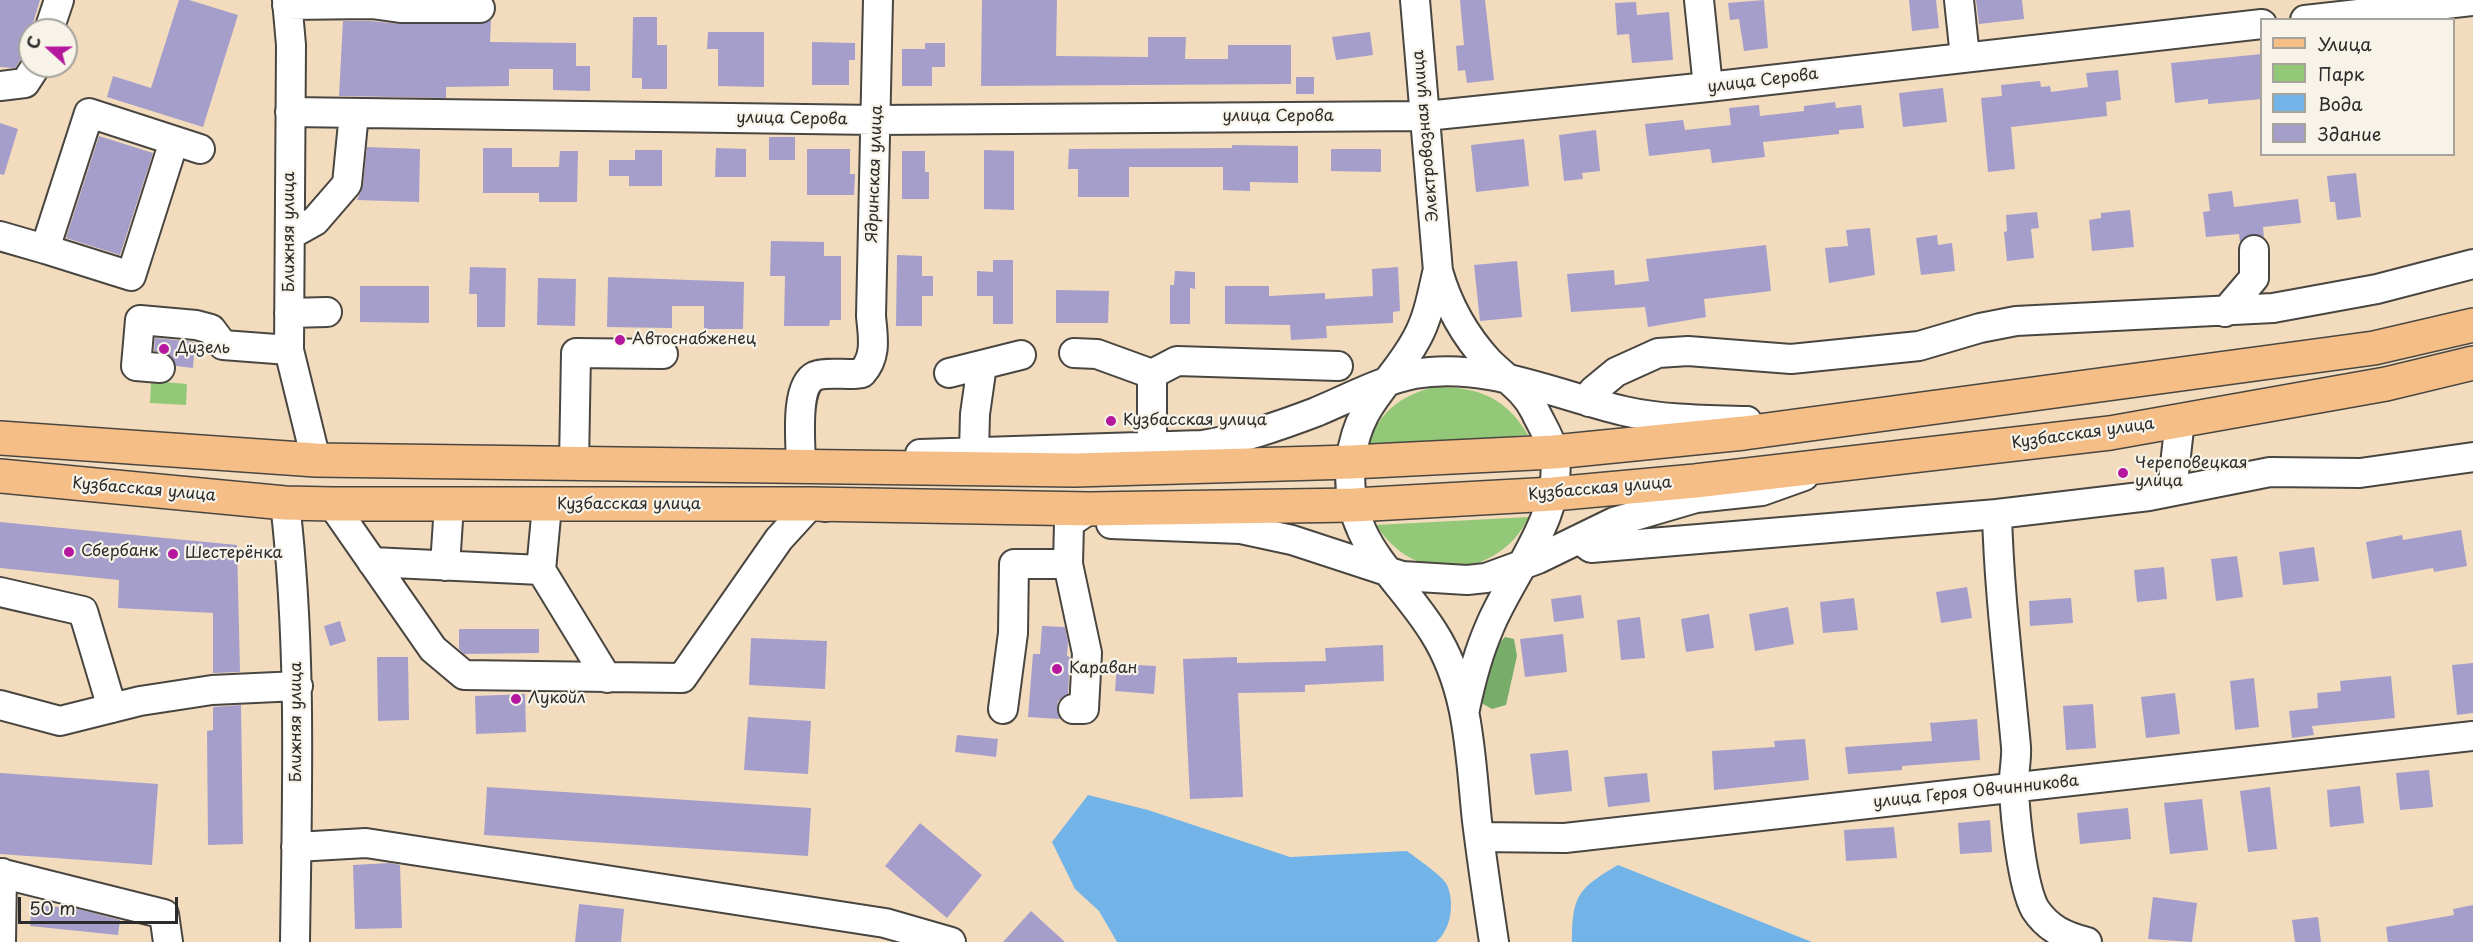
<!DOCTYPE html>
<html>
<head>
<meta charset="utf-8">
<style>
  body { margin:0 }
  #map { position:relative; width:2473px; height:942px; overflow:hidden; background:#f2dcbd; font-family:"Playpen Sans",sans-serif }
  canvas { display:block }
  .legend { position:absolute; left:2260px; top:18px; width:195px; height:138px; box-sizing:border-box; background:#f7f3e8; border:2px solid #a5a39c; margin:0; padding:8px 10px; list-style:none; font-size:18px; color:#2b2b2b }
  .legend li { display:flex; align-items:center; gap:12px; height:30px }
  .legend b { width:30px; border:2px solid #a5a39c }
  .north { position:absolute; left:18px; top:18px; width:60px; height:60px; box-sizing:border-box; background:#f7f3e8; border:2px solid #a5a39c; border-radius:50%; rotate:291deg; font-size:16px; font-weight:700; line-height:24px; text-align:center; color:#2b2b2b }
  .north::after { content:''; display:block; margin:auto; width:21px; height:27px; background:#b5179e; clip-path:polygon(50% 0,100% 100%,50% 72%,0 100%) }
  .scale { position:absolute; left:18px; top:897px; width:160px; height:27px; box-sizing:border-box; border:3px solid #2b2b2b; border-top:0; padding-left:8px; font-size:18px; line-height:21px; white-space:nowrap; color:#2b2b2b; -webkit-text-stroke:4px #f7f3e8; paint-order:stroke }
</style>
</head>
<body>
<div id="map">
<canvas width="2473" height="942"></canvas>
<ul class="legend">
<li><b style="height:8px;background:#f6be87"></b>Улица</li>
<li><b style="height:16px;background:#94c879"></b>Парк</li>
<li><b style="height:16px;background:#72b4e7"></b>Вода</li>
<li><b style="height:16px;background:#a59eca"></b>Здание</li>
</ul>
<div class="north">С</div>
<div class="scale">50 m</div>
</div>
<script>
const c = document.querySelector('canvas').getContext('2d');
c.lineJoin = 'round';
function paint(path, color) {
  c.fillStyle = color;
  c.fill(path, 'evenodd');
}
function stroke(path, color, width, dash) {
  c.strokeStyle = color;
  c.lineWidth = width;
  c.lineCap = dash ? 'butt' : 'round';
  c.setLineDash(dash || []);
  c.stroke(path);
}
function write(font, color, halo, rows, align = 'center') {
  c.font = font + ' "Playpen Sans",sans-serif';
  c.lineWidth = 4.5;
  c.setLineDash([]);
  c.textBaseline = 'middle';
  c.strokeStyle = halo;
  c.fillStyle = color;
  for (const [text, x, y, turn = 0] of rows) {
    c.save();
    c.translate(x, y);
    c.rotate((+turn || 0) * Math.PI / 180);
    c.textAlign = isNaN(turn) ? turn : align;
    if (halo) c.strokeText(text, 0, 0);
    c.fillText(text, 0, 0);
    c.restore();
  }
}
const green = new Path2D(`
  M151,381L187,384L186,405L150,403Z
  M1434,387C1476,386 1506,397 1528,435L1367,448C1378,413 1399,396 1434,387Z
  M1529,517C1523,527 1517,538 1507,546C1463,583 1406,572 1376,525Z`);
const forest = new Path2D(`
  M1505,637L1514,639L1517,656L1506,705L1492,709L1483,704L1480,697L1493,649Z`);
const water = new Path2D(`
  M1088,795L1148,810L1290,857L1407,851C1416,858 1443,876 1447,885C1455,903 1451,930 1436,942H1117L1099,911L1075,889L1052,842Z
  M1618,865L1812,942H1572C1572,895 1579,888 1618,865Z`);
const building = new Path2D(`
  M0,0H40L23,56L15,68L0,67Z
  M179,0H189L238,15L203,127L107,97L113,76L151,88Z
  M982,0H1057L1056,56L1148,57V37H1186L1185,59H1228V45H1291V84L981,86Z
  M1460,0H1485L1494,80L1467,83L1465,70L1458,71L1456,46L1464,45Z
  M1764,0L1768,48L1744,51L1739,19L1730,20L1728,3Z
  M1909,0H1936L1939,28L1912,31Z
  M1976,0H2022L2024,19L1979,24Z
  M1636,2L1637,15L1669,12L1673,60L1632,63L1629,34L1617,35L1615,3Z
  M633,17H657V45H667V89H642V78H632Z
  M491,20L490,42L576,43V66H590V91L553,90V69H509V86L446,87V98L339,96L343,21H371L400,24H480Z
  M708,32H764V87L718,86V49H707Z
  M1370,32L1373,55L1336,60L1332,37Z
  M812,42L855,43V60H849V85H812Z
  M925,43H945V67H932V86H902V49H925Z
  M2262,54V99L2208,104V99L2175,103L2171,63Z
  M2118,70L2121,100L2106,102L2107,116L2011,127L2015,169L1988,172L1981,98L2002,96L2001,85L2040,81L2041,87L2050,86L2051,92L2088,87L2086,73Z
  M1296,77H1314V94H1296Z
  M1943,88L1947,122L1903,127L1899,93Z
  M1835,102L1836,108L1861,105L1864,128L1839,130V134L1763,142L1765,157L1712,163L1710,149L1649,156L1645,124L1683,120L1685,130L1731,125L1729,108L1759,105L1760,116L1804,111V106Z
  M0,123L18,129L4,175L0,174Z
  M1596,130L1600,171L1582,173L1583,179L1564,181L1559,135Z
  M99,136L153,153L120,255L66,238Z
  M769,137H795V160H769Z
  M1524,139L1529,186L1476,192L1471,145Z
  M1232,145L1298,146V183L1250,182V191L1223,190V167H1129V197H1078V169H1068L1069,149L1232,148Z
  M367,147L420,149L419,202L357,200L363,186Z
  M483,148H512V167H559L560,151H578L577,202H539V193H483Z
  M716,148L746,149V177H715Z
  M807,149H850V174H855L854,195H807Z
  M1331,149H1381V172L1331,171Z
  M635,150H662V186H629V176H609V160H635Z
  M984,150L1014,151V210L984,209Z
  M902,151H925V172H929V199H902Z
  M2356,173L2361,217L2337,220L2335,202H2330L2327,176Z
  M2232,191L2234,207L2298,199L2301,223L2263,227L2264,237L2253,234L2240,242L2239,234L2206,237L2203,212L2210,211L2208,194Z
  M2130,210L2134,247L2092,251L2089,220L2101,218V213Z
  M2037,212L2039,228L2031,229L2034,258L2007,261L2004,232L2007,231L2006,215Z
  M1870,228L1875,275L1829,283L1825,248L1848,246L1846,230Z
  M1937,235L1938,245L1952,243L1955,271L1921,275L1916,238Z
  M771,241L824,242V256H841V320H830L829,326H784L785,276H770Z
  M1766,245L1771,291L1704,299L1706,317L1648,327L1645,307L1571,312L1567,274L1614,270L1615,285L1649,281L1646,259Z
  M897,255L922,256V276H933V296H922V326H896Z
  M993,260H1013V324H993V296H977V271L993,272Z
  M1517,261L1522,317L1480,321L1474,265Z
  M470,267L506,268L505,327H477V294H469Z
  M1398,267L1400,311L1393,312V323L1326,326L1327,338L1291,340L1290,325L1225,324V286H1269V296L1325,293V299L1373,296L1372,269Z
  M1175,271L1195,272V289L1190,288V324H1170V285H1174Z
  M608,277L744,282L743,329H704V306H672V328L607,327Z
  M538,278L576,279L575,326L537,325Z
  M360,286H429V323L360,322Z
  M1056,290L1109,291L1108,323H1056Z
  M155,338L195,342L193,368L176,366L170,355L154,351Z
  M0,522L237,545L240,672L213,673V613L118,608L119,580L0,568Z
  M2461,530L2467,566L2434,572L2433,568L2372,579L2366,542L2402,535L2403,540Z
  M2314,547L2319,581L2283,585L2279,552Z
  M2237,556L2243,597L2216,601L2211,559Z
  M2164,567L2167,599L2137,602L2134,570Z
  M1967,587L1972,618L1941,623L1936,592Z
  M1581,595L1584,618L1554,622L1551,599Z
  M1854,598L1858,630L1823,633L1820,602Z
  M2071,598L2073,623L2030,626L2029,601Z
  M1788,607L1794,644L1755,651L1749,614Z
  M1709,614L1714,648L1686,652L1681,619Z
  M1640,617L1645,658L1621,660L1617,620Z
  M340,621L346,641L330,646L324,626Z
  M1042,626L1065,627L1068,642L1067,656L1070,657L1068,694L1058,701L1057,710L1060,719L1028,717L1033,654H1040Z
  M459,629H539V653L464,654L459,649Z
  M1563,634L1567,672L1525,677L1520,639Z
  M751,638L827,641L825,689L749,685Z
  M1383,645L1384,681L1305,685V692L1238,693L1243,797L1190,799L1183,659L1237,657V663L1326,661L1325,648Z
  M377,657H408L409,720L378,721Z
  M2473,663V713L2457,715L2452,665Z
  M1117,664L1156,666L1154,694L1115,691Z
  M2391,676L2395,718L2312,726L2314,735L2292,738L2289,711L2318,708L2317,693L2341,691L2340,681Z
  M2254,678L2259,727L2235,730L2230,681Z
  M2175,693L2180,734L2146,738L2141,697Z
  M525,694L526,732L476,734L475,696Z
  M2093,704L2096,748L2066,750L2063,706Z
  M241,705L243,844L208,845L207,731L213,730V707Z
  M748,717L811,721L808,774L744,770Z
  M1977,719L1980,760L1902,766V770L1848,774L1845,747L1932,741L1930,723Z
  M957,735L998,739L996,757L955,752Z
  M1805,739L1809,780L1714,790L1712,751L1775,747L1774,741Z
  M1568,750L1572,791L1535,795L1530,754Z
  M2429,770L2433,807L2400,810L2396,773Z
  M0,773L158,784L152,865L0,854Z
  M1647,773L1650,802L1608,807L1604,777Z
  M2360,786L2364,823L2330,827L2327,790Z
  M487,787L811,808L808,856L484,835Z
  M2270,787L2277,849L2248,852L2240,791Z
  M2202,799L2208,850L2170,854L2164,803Z
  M2128,808L2131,839L2080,844L2077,813Z
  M1990,820L1992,852L1960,854L1958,823Z
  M920,823L982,875L947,918L885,866Z
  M1894,827L1897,858L1846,861L1844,830Z
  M390,863L400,865L402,928L355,929L353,865Z
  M2153,897L2197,903L2192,942L2148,939Z
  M579,904L624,909L621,942H575Z
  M32,905L74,908L120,920L118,935L30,926Z
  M2473,905V942H2388L2386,927L2454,915L2453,909Z
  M1031,911L1065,942H1003Z
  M2318,917L2321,942H2295L2292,920Z`);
const minor = new Path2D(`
  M287,0L291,45L289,350L316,460
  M1415,0L1438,271C1448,306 1464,335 1489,362C1505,378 1525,390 1535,411C1541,424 1551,439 1554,453C1566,511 1511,575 1490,626C1478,653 1471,680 1465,709
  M1699,0L1708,87
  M1959,0L1965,57
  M287,5L372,4L400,8H480
  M2305,20L2473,1
  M49,30L59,0
  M0,86L25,83L36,66
  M290,112L877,120L1426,116L1708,87L2262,24
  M290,235L315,221L347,184L354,113
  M0,236L45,249L89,113L200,149
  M45,249L131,276L174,141
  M1437,273C1432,295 1428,318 1417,338C1392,385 1358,401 1351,459C1342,541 1397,573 1434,633C1470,690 1470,756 1477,821C1482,861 1488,902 1494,942
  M2225,312L2254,278V250
  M289,313L327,312
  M1074,353L1097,354L1152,374L1177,361L1338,366
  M160,368L136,366L140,320L196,325L211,329L223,345L289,350
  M949,373L1021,355
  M1152,374V447
  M1589,402L1593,391L1616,372L1658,353L1688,351L1791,359L1919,346L1980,328L2016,321L2273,308L2377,289L2473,264
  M974,451L975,414L982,365
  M920,454L1202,445C1242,439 1279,426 1316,412C1345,400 1383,380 1414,374C1485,361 1556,395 1624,411C1663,420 1707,420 1747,421
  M574,464L576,353L663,354
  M801,466C801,446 794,386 815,376C828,371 848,376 862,373C877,356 873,338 871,316L878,0
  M2172,491L2180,420
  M285,503C302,649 297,795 295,942
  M332,504L433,649L464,675L682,678L779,539L811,504L826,507
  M547,506L541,570L607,678
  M1111,524L1241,529L1292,540L1402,576L1467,580L1486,578L1538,559L1614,522L1696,498L1762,491L1804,476
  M1580,540L1591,548L1997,514
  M372,562L541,570
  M1068,564L1087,653L1084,709H1073
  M445,566L449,505
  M0,592L83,611L112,708
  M0,705L60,721L140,701L212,690L298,686
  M1003,709L1013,633L1014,564H1068L1069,523L1090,509
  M1479,837L1565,838L2473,736
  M296,847L366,843L885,923L951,942
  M0,873L164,914L168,942
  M1,942L2,873
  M2087,942C2065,936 2048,929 2035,909C2022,885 2015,816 2014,788C2013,774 2017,760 2016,747C2009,669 1999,592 1997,514L2149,496L2270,472L2360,473L2473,457`);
const major = new Path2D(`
  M0,438L316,460L1075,470L1351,462L1554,452L1744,433L2374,348L2473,325
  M0,476L285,503L332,504H811L1090,509L1354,505L1553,494L1695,481L2110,433L2386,384L2473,363`);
const markers = [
  [620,340,6,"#b5179e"],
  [164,349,6,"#b5179e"],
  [1111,421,6,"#b5179e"],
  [2123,473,6,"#b5179e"],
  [69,552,6,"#b5179e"],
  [173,554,6,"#b5179e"],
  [1057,669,6,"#b5179e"],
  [516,699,6,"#b5179e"]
];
const streetNames = [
  ["улица Серова",1763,81,-7],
  ["улица Серова",1278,117],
  ["улица Серова",792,119,1],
  ["Электровозная улица",1426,136,-95],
  ["Ядринская улица",875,174,-88],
  ["Ближняя улица",290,232,-90],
  ["Кузбасская улица",2083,434,-8],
  ["Кузбасская улица",1600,489,-5],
  ["Кузбасская улица",144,490,5],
  ["Кузбасская улица",629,505],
  ["Ближняя улица",297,722,-90],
  ["улица Героя Овчинникова",1976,792,-6]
];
const poiNames = [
  ["Автоснабженец",632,340],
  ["Дизель",176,349],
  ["Кузбасская улица",1123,421],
  ["Череповецкая",2135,464],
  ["улица",2135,482],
  ["Сбербанк",81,552],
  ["Шестерёнка",185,554],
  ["Караван",1069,669],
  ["Лукойл",528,699]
];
paint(green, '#94c879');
paint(forest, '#77ac69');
paint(water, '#72b4e7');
paint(building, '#a59eca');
stroke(minor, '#494641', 32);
stroke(major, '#494641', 36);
stroke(minor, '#fff', 28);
stroke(major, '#f6be87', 33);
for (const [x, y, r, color] of markers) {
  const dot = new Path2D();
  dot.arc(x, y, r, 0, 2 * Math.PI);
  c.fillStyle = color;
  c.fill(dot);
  stroke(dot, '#f7f3e8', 2);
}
write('16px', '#2b2b2b', '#f7f3e8', streetNames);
write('16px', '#2b2b2b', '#f7f3e8', poiNames, 'left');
</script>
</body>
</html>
